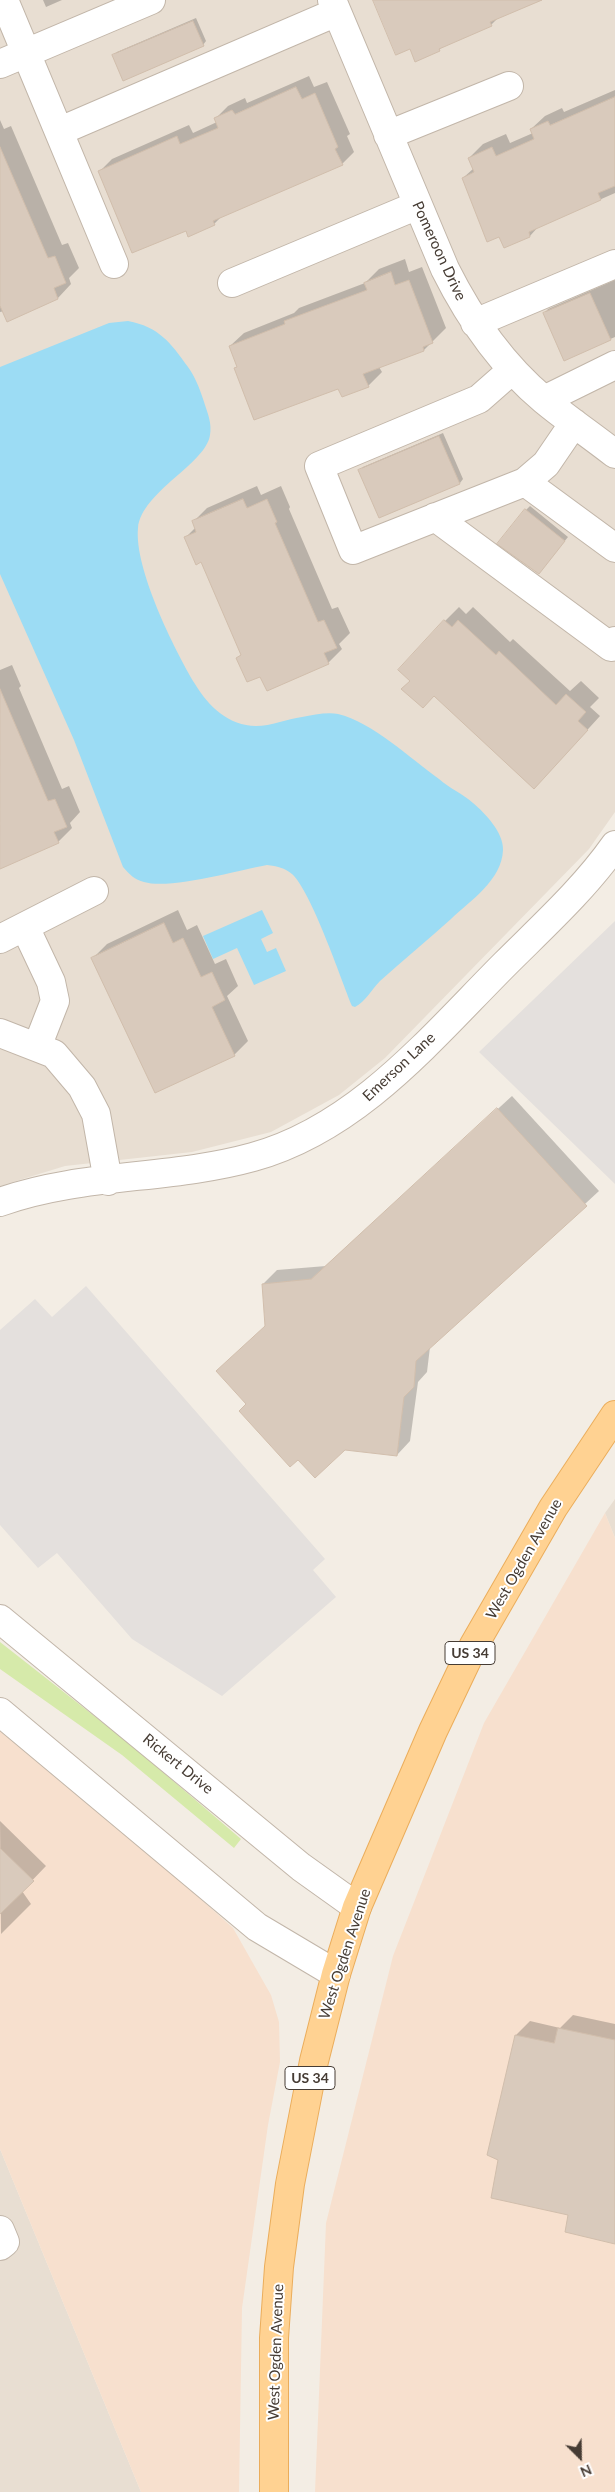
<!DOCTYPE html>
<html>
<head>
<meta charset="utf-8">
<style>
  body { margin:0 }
  #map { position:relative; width:615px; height:2492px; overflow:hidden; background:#f3ede4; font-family:Lato,sans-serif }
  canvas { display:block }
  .north { position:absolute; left:555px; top:2432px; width:50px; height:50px; -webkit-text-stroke:4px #fff; paint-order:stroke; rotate:157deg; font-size:14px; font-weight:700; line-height:20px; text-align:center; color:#463c34 }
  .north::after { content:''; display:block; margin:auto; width:18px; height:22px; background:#463c34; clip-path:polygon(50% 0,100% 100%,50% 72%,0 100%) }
</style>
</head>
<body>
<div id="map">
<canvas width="615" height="2492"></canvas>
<div class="north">N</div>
</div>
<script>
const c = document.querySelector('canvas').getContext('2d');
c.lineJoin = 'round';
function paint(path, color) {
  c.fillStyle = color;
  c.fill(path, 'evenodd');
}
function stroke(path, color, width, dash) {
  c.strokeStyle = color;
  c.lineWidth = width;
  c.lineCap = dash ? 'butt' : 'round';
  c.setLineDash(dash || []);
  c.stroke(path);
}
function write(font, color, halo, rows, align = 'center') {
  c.font = font + ' Lato,sans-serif';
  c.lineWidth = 4;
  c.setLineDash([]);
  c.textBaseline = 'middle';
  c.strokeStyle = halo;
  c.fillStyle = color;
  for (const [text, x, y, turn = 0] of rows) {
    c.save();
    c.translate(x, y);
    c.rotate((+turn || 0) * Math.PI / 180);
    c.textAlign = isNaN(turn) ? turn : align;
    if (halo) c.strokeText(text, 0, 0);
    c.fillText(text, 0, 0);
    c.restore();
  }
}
const residential = new Path2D(`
  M0,0H615V812L589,849L385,1058L339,1095L271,1132L192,1152L65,1166L0,1186Z
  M615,1499V1538L605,1513Z
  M0,2149L141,2492H0Z`);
const commercial = new Path2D(`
  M605,1513L615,1538V2492H315L326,2223L393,1956L484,1723Z
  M0,1719L233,1928L271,1995L279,2022L280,2062L268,2125L242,2308L239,2492H141L0,2149Z`);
const green = new Path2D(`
  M0,1642L130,1744L241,1839L234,1848L122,1755L0,1669Z`);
const parking = new Path2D(`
  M615,921V1184L479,1052Z
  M86,1286L325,1559L313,1570L336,1597L222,1696L132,1639L57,1553L38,1568L0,1525V1330L35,1299L52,1317Z`);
const water = new Path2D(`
  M128,321C159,327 170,342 188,367C196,378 201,392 205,405C208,414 212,424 210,435C206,464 142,491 138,528C134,568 174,649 195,684C208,706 229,726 256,726C271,726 287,719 302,717C313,715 327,712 338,714C372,722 411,759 439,779C449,788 463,794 473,803C485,813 504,833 503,850C502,880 470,901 451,919C428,940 403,960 380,981C372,989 365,1002 355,1007L352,1006C341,979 311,891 292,874C285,868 277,866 267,865C239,870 170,890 144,882C135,880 129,874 123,867L74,740L0,574V367L109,323Z
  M262,910L273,933L261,939L267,952L276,948L286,971L254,985L237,948L213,959L203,936Z`);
const shadow = new Path2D(`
  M43,0H62L46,7Z
  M375,0H542L499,17L491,25L444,45L439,50L410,48Z
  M196,18L206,41L203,45L114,55L117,52Z
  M309,76L314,87L327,82L350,134L347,136L354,152L342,164L223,215L214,224L186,229L99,172L112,159L189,125L193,133L217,122L215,119L228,106L245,98L247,103Z
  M615,90V193L538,227L530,236L500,235L488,240L463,178L474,168L469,158L483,144L506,134L510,143L533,133L531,129L545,116L562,108L564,112Z
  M0,120L4,129L11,126L62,245L68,243L79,268L69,278L71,284L58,298L0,312Z
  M405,259L409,272L422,267L446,328L424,350L379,367L382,372L368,386L339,387L236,368L238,366L230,346L244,333L294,313L299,308L365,283L379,269Z
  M615,280V337L564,359L545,313L548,309Z
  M443,433L463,479L460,483L380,517L360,471L363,467Z
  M257,486L261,495L281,486L290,507L289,509L332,609L338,607L350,633L339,644L342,649L328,663L261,675L238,658L242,654L202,561L185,538L196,527L193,522L207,508Z
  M530,506L568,537L542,569L526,510Z
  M459,607L466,614L473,607L510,642L513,639L570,691L581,681L599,698L590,707L600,716L548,773L412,681L445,621Z
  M12,665L21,686L19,688L62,789L69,786L80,812L70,823L72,828L58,842L0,867V670Z
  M178,910L187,930L197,925L215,964L226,959L238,986L227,996L248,1041L234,1055L93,958L107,944Z
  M512,1096L599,1191L430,1347L427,1372L418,1382L410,1441L397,1455L248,1404L266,1325L263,1284L277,1270L326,1266Z
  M0,1821L46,1866L22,1891L31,1904L1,1934Z
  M573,2015L615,2024V2243L570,2214L499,2159L488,2154L516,2035L530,2021L560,2028Z`);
const building = new Path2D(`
  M373,0H542L490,22L492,26L439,49L440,51L415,62L410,49L396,55Z
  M193,21L204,46L123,81L112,55Z
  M296,87L302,99L315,93L338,147L335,149L343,165L213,221L215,225L188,237L186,231L132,253L98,171L177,136L180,144L218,128L214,118L232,110L235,114Z
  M615,97V186L598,193L601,200L529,232L530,237L504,248L499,237L487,242L462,178L474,172L468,158L492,147L496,156L534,139L530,129L548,121L550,125Z
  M0,147L48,258L55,256L66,283L54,288L58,299L7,322L0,306Z
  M391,272L395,285L409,280L433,343L423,347L424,351L363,374L369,387L342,397L338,389L254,420L234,368L237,367L229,346L285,324L284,321L367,290L364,283Z
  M590,293L611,340L564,361L543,313Z
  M439,436L460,484L379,518L358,470Z
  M243,499L247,508L267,499L277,522L275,523L318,622L324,620L337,648L324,653L329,664L267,691L260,677L247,682L236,658L241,655L201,562L196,565L184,537L196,532L192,521Z
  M525,509L565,541L539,574L497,544Z
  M444,620L452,627L458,620L496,655L499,651L556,705L566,694L586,712L578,721L588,730L534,789L434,696L423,708L401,689L410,681L398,670Z
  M0,689L48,801L55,799L67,827L54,832L59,843L0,869Z
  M164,923L173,943L183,938L201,977L212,972L225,1000L212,1007L235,1056L155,1093L91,958Z
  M497,1108L587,1206L416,1361L414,1387L404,1397L397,1456L345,1450L315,1478L298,1460L290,1467L239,1411L246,1404L216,1371L265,1326L262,1284L311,1279Z
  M0,1848L34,1881L0,1914Z
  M558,2028L615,2040V2244L565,2232L568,2215L491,2198L498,2160L487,2155L515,2035L554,2043Z`);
const minor = new Path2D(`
  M4,0L114,264
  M332,0L445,269C470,319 501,364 544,400C567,419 592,436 615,454
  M0,64L151,0
  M60,131L337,12
  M388,135L509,86
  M232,283L418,205
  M475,323L615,264
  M512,370L479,399L319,466L353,550L525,482L546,464L574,423
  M544,400L615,365
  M525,482L615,548
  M435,517L611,647L615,641
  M25,927L51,982L55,1001L37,1047
  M0,939L94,891
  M0,1033L54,1054L82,1087L96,1114L108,1181
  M0,1202C81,1173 170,1180 253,1157C358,1128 431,1038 505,964C543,926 584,889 615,845
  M0,2230L5,2242L0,2246`);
const tertiary = new Path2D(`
  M0,1619L301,1867L357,1907
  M0,1712L257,1927L336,1974`);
const primary = new Path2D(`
  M274,2492V2338L279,2267L290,2184L314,2061L336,1974L357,1907L433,1731L474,1645L553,1508L615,1415`);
const shields = [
  [470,1653,50],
  [310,2078,50]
];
const shieldNames = [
  ["US 34",470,1653],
  ["US 34",310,2078]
];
const streetNames = [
  ["Pomeroon Drive",439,251,65],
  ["Emerson Lane",399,1067,-43],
  ["West Ogden Avenue",524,1559,-60],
  ["Rickert Drive",178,1764,39],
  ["West Ogden Avenue",345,1954,-72],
  ["West Ogden Avenue",276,2352,-88]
];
paint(residential, '#e8ded2');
paint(commercial, '#f7e0ce');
paint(green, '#d6eaaa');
paint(parking, '#e4e0dd');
paint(water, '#9cdcf4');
paint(shadow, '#0003');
paint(building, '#d9cabc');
stroke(building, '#d1beac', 1);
stroke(minor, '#c2b6a9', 30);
stroke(tertiary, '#c2b6a9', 30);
stroke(primary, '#ebad5b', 30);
stroke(minor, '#fff', 28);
stroke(tertiary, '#fff', 28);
stroke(primary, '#ffd292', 28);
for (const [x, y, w] of shields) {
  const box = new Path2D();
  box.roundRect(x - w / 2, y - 11.5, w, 23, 4);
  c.fillStyle = '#fff';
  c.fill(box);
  stroke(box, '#463c34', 1);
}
write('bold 14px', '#463c34', null, shieldNames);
write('15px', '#463c34', '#fff', streetNames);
</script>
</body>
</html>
